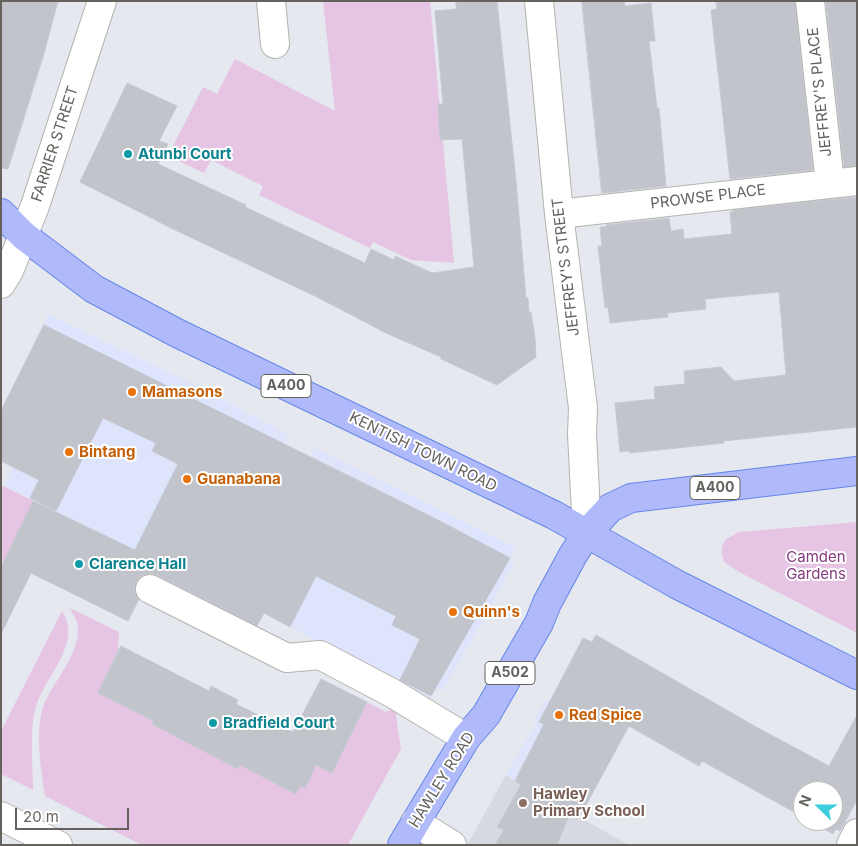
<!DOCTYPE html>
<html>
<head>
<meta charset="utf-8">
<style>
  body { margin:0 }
  #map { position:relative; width:858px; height:846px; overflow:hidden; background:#e6e8ef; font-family:Inter,sans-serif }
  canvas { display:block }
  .frame { position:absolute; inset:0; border:2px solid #65625e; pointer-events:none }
  .north { position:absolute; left:793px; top:781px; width:50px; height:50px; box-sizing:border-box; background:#fff; border:1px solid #c1c0bf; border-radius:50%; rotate:292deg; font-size:14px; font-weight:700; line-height:20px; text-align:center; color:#65625e }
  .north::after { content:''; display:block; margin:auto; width:18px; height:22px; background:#3ccddf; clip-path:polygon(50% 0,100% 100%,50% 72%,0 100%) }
  .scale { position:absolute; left:15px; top:808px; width:114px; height:22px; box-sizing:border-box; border:2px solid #65625e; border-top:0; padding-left:6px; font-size:15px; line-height:18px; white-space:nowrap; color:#65625e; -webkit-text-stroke:4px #fff; paint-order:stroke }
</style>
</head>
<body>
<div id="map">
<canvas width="858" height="846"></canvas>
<div class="frame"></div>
<div class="north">N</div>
<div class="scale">20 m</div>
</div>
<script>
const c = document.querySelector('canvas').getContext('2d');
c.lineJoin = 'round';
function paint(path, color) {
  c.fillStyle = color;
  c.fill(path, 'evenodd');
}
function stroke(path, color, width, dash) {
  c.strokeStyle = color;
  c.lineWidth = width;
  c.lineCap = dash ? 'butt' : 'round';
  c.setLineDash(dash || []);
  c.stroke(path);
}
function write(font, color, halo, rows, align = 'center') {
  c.font = font + ' Inter,sans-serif';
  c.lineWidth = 4;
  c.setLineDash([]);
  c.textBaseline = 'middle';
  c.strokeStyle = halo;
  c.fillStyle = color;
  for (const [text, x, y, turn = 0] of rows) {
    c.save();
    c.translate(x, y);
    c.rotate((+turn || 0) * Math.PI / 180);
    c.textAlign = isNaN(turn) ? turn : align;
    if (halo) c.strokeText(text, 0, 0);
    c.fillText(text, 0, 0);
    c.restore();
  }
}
const commercial = new Path2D(`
  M48,314L208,391L288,435L247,518L161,563L4,486L31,429L1,411Z
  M315,448L515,547L510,558L515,561L489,610L443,690L435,689L431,698L239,601Z
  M553,695L583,712L539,794L506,775L537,721L534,719L545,701L548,703Z`);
const education = new Path2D(`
  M506,775L515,781L629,845H467Z`);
const green = new Path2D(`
  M323,1H430L454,263L411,260L373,242L370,248L259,195L263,186L211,160L204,173L168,156L203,87L217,94L235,59L335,111Z
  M1,485L48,508L16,567L1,560Z
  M857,522V633L739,572L724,562L722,555V547L725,540L739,532Z
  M70,608L119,632L118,651L98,693L154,721L153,725L161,729L163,726L229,765L238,769L240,765L296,794L312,763L332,772L367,702L386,712L395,708L401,749L348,845H142L45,796C41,769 35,734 43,707C52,682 84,651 77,622C76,618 72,613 70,608Z
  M62,611C83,642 46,676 36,706C29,728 33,766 33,790L1,774V731Z`);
const building = new Path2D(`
  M1,1H58L43,57L8,169L1,168Z
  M456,1H497L516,181L526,298H528L529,312H531L535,338L536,357L497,385L441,359V357L388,334L315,296L175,230L80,182L127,83L177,106L159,141L168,144L158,164L246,205L245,207L365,263L371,249L394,260L395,256L432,273L474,267L462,139L440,140L438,104H443L435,11L456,9Z
  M582,1H624L625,6L651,3L655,41H649L657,108H659L666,186L602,193Z
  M716,1H795L813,170L730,179L711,10L717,9Z
  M826,1H857V166L844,167Z
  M857,197V427L724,441V443L630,453L629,451L620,452L615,403L655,399L654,387L685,384L684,371L721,367L734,381L786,375L779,292L705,299L706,309L667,313L668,317L610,323L608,307L605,308L598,246H602L600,227H606V225L669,218L671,231L683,229L684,239L732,234L730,212H733V210Z
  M44,325L436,519L510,558L431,696L400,680L420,639L392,625L396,616L316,576L290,627L264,613L257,626L157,575L150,573L141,576L136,582L134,590L139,599L128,621L31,573L1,634V567L33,501L135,550L178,464L152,451L156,443L103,418L56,511L30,498L39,480L1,461V411Z
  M596,635L758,728L829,766L857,715V800L840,831L836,829L833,834L810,821H833V791H803V817L702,761L699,766L629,726L580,816L571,811L557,845H495L504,830L497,827L521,785L515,781L544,724L539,722L583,638L592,642Z
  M121,646L209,691L211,686L238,700L236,704L293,732L321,679L367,702L332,773L316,765L305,788L300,786L296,794L240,765L238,769L152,724L154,721L98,693Z`);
const minor = new Path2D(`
  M271,1L275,44
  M539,1L559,214L583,408L582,434L587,533
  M810,1L830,183
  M559,214L857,181
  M1,284L9,271L35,206L102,1
  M150,589L287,658L320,655L392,693L466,738
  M1,816L58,845
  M415,822L452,845
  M851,845L857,833`);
const major = new Path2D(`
  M1,213L24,236L94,289L177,333L554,515L678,585L857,675
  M402,845L466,738L486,715L539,623L547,603L573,555L587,533L610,508L631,498L857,471`);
const markers = [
  [128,154,5,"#0f9aa8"],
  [132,392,5,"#e8710a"],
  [69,452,5,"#e8710a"],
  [187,479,5,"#e8710a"],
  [79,564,5,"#0f9aa8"],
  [453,612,5,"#e8710a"],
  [559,715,5,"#e8710a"],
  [213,723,5,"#0f9aa8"],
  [523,803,5,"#8d6e63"]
];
const shields = [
  [286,386,50],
  [715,488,50],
  [510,673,50]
];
const shieldNames = [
  ["A400",286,386],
  ["A400",715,488],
  ["A502",510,673]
];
const streetNames = [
  ["JEFFREY'S PLACE",820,92,-96],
  ["FARRIER STREET",55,144,-72],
  ["PROWSE PLACE",708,197,-7],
  ["JEFFREY'S STREET",566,267,-97],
  ["KENTISH TOWN ROAD",423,452,26],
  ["HAWLEY ROAD",442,780,-58]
];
const cultureNames = [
  ["Atunbi Court",138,154],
  ["Clarence Hall",89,564],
  ["Bradfield Court",223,723]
];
const foodNames = [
  ["Mamasons",142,392],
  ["Bintang",79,452],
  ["Guanabana",197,479],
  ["Quinn's",463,612],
  ["Red Spice",569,715]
];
const parkNames = [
  ["Camden",816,557],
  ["Gardens",816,574]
];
const educationNames = [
  ["Hawley",533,794],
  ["Primary School",533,811]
];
paint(commercial, '#dee4fc');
paint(education, '#d7d9e2');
paint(green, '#e5c4e4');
paint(building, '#c2c4cb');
stroke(building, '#c5c9d3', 1);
stroke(minor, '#b5b3af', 30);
stroke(major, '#6586e9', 30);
stroke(minor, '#fff', 28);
stroke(major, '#b0bafa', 28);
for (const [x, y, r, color] of markers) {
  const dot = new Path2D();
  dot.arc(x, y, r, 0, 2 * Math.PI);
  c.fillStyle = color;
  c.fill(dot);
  stroke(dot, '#fff', 2);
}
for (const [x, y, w] of shields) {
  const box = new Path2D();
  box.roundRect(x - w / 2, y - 11.5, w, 23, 4);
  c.fillStyle = '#fff';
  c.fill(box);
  stroke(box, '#65625e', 1);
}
write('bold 14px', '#65625e', null, shieldNames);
write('15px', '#65625e', '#fff', streetNames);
write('bold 15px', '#0d838f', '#fff', cultureNames, 'left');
write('bold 15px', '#c56008', '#fff', foodNames, 'left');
write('15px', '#863c80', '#fff', parkNames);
write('bold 15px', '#785e54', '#fff', educationNames, 'left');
</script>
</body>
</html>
